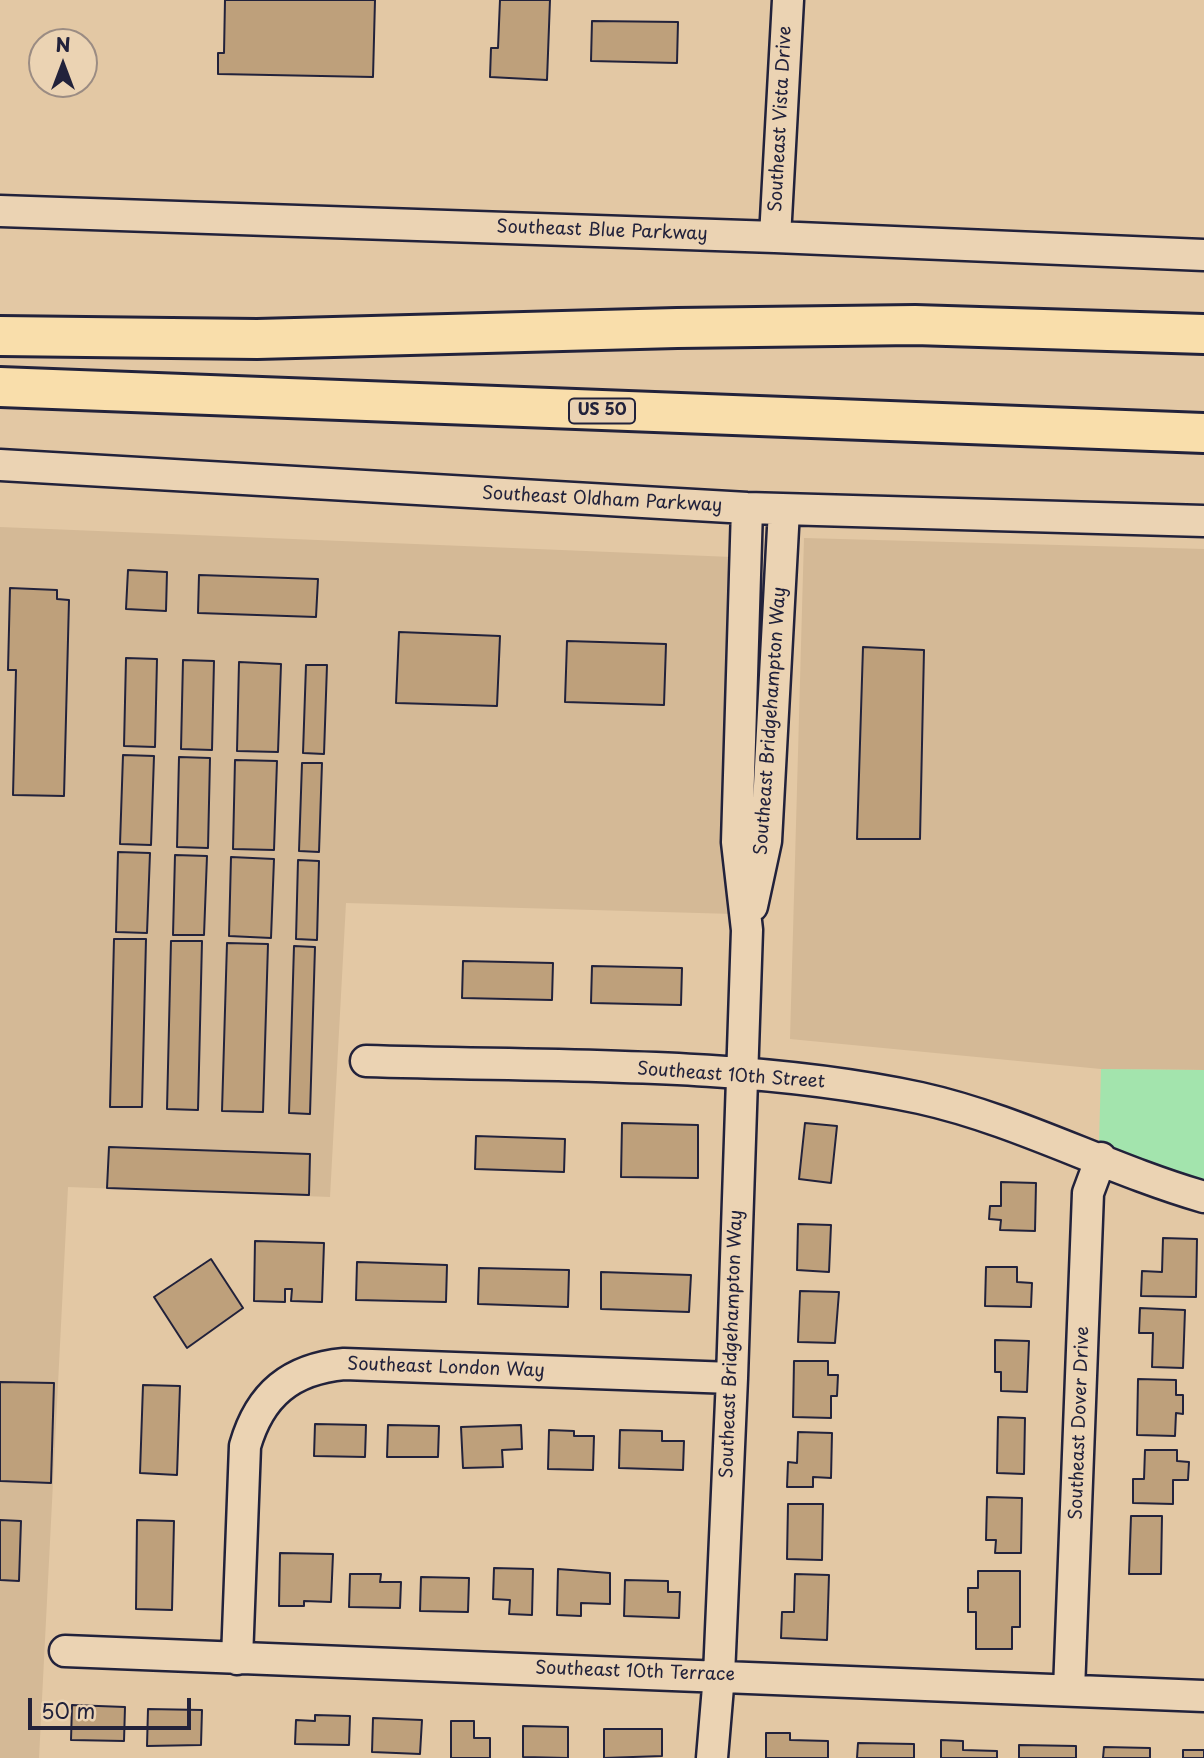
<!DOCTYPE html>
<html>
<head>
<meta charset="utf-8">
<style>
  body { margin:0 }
  #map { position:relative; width:1204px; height:1758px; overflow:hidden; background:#e3c8a4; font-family:"Playpen Sans",sans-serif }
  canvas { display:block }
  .north { position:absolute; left:28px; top:28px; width:70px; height:70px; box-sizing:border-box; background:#ebd3b3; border:2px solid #9b8c83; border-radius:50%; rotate:0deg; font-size:19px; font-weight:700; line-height:28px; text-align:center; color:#22223b }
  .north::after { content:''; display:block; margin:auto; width:24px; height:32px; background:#22223b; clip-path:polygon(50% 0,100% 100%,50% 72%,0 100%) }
  .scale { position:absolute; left:28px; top:1698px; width:163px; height:32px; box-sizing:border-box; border:4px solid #22223b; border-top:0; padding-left:9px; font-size:21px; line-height:24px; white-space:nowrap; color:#22223b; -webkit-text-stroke:5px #ebd3b3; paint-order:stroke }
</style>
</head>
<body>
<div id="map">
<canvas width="1204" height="1758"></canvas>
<div class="north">N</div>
<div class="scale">50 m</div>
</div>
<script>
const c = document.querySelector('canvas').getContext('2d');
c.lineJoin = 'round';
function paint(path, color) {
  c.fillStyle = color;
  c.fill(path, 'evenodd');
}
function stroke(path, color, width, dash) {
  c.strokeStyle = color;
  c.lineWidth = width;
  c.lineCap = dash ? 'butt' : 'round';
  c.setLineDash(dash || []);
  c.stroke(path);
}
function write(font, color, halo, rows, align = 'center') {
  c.font = font + ' "Playpen Sans",sans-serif';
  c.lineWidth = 5;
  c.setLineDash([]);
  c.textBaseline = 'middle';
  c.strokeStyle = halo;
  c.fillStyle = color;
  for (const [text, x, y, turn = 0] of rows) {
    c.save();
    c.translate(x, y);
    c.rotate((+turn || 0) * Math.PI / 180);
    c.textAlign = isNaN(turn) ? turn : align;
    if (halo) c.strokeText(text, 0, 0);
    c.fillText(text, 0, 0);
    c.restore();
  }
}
const built = new Path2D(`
  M0,527L732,557L734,914L346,903L330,1197L68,1187L39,1758H0Z
  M804,538L1204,549V1070L1101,1069L790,1039Z`);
const green = new Path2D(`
  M1101,1069L1204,1070V1182L1099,1145Z`);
const building = new Path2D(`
  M225,0H375L373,77L218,74V53H224Z
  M500,0H550L547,80L490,77L491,48H498Z
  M592,21L678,22L677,63L591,61Z
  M128,570L167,572L166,611L126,609Z
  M199,575L318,579L316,617L198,613Z
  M10,588L57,590V599L69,600L64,796L13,795L16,670H8Z
  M399,632L500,636L497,706L396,703Z
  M567,641L666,644L664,705L565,702Z
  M863,647L924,650L920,839H857Z
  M126,658L157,659L155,747L124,746Z
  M183,660L214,661L212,750L181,749Z
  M239,662L281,664L278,752L237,751Z
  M306,665H327L324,754L303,753Z
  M123,755L154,756L151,845L120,844Z
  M179,757L210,758L208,848L177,847Z
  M235,760L277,761L274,850L233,849Z
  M302,763H322L319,852L299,851Z
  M118,852L150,853L147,933L116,932Z
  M175,855L207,856L204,935H173Z
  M231,857L274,859L271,938L229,936Z
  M298,860L319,861L317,940L296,939Z
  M114,939H146L142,1107H110Z
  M171,941H202L198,1110L167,1109Z
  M227,943L268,944L263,1112L222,1111Z
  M294,946L315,947L310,1114L289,1113Z
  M463,961L553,963L552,1000L462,998Z
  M592,966L682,968L681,1005L591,1003Z
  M622,1123L698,1125V1178L621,1177Z
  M805,1123L837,1126L831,1183L799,1179Z
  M476,1136L565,1139L564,1172L475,1169Z
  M109,1147L310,1154L309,1195L107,1188Z
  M1001,1182L1036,1183L1035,1231L1000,1230L1001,1220L989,1219L990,1206H1001Z
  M798,1224L831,1225L829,1272L797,1270Z
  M1163,1238L1197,1239L1196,1297L1141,1296L1142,1271L1162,1272Z
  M255,1241L324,1243L322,1302L291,1301L292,1289H285V1302L254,1301Z
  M211,1259L243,1308L187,1348L154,1297Z
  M357,1262L447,1265L446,1302L356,1300Z
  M986,1267H1017V1282L1032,1283L1031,1307L985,1306Z
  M479,1268L569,1270L568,1307L478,1304Z
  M601,1272L691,1275L689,1312L601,1309Z
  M800,1291L839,1292L835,1343L798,1342Z
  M1140,1308L1185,1310L1183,1368L1152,1367L1153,1333H1139Z
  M995,1340L1029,1341L1027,1392L1001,1391V1372H995Z
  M794,1361H828V1375H838L837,1396H831V1418L793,1417Z
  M1138,1379L1176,1380V1395H1183V1414L1176,1413L1175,1436L1137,1435Z
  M0,1382L54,1383L51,1483L0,1481Z
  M143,1385L180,1386L177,1475L140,1473Z
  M998,1417L1025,1418L1024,1474L997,1473Z
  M315,1424L366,1425L365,1457L314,1456Z
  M388,1425L439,1426L438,1457H387Z
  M521,1425L522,1449L502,1450L503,1467L463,1468L461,1427Z
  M549,1430L574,1431V1436H594L593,1470L548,1469Z
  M620,1430L662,1431V1441H684L683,1470L619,1468Z
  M798,1432L832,1433L831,1478L813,1477V1487H787L788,1462L797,1463Z
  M1145,1450H1177V1461L1189,1462L1188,1480H1173V1504L1133,1503V1479H1144Z
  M987,1497L1022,1498L1021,1553H995L996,1540H986Z
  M788,1504H823L822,1560L787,1559Z
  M1131,1516H1162L1161,1574H1129Z
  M0,1520L21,1521L19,1581L0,1580Z
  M137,1520L174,1521L172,1610L136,1609Z
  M280,1553L333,1554L331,1602L304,1601V1606H279Z
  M494,1568L533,1569L532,1615L509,1614L510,1600L493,1599Z
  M558,1569L610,1573V1604L581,1603V1616L557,1615Z
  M978,1571H1020V1627H1012V1649H976V1612H968V1588H978Z
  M350,1574H381L380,1582H401L400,1608L349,1607Z
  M795,1574L829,1575L827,1640L781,1638L782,1612H794Z
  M421,1577L469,1578L468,1612L420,1611Z
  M625,1580L668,1581V1592H680L679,1618L624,1616Z
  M72,1705L125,1707L124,1741L71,1740Z
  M148,1709L202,1710L201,1745L147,1746Z
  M315,1715L350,1716L349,1745L295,1744L296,1720L315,1721Z
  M373,1718L422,1720L420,1754L372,1752Z
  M451,1721H474V1738H490V1758H451Z
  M523,1726L568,1727V1758L523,1757Z
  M604,1729H662V1756L604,1758Z
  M766,1733H790V1740L828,1741V1758H766Z
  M941,1740L963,1741V1750L997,1751V1758H941Z
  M858,1743L914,1744V1758H857Z
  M1019,1745L1076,1746V1758H1019Z
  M1104,1747L1150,1748V1758H1103Z
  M1183,1750H1204V1758H1183Z`);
const minor = new Path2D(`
  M0,211L775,237L1204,255
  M775,237L788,0
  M0,465L747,508L1204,521
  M752,906L766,841L784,510
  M366,1061C548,1067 742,1060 920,1098C1019,1120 1107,1169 1204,1197
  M65,1651L1204,1696
  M237,1659L245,1446C260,1394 291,1369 344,1364L732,1378
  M1069,1690L1088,1193L1101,1158
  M712,1758L719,1675L732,1378L747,930L737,842L747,508`);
const highway = new Path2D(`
  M0,336L257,339L677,328L915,325L1204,334
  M0,387L1204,433`);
const shields = [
  [602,411,66]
];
const shieldNames = [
  ["US 50",602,411]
];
const streetNames = [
  ["Southeast Vista Drive",781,119,-87],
  ["Southeast Blue Parkway",602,231,2],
  ["Southeast Oldham Parkway",602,500,3],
  ["Southeast Bridgehampton Way",771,721,-86],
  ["Southeast 10th Street",731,1076,4],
  ["Southeast Bridgehampton Way",732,1344,-88],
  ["Southeast London Way",446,1368,2],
  ["Southeast Dover Drive",1080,1423,-88],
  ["Southeast 10th Terrace",635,1672,2]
];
paint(built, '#d4b996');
paint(green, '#a3e4ad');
paint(building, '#bea07b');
stroke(building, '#22223b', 2);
stroke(minor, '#22223b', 35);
stroke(highway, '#22223b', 44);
stroke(minor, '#ebd3b3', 30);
stroke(highway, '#f9deab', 38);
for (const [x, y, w] of shields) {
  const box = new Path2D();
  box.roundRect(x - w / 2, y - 12.5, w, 25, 5);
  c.fillStyle = '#ebd3b3';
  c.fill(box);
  stroke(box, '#22223b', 2);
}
write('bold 16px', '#22223b', null, shieldNames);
write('18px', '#22223b', '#ebd3b3', streetNames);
</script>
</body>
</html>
